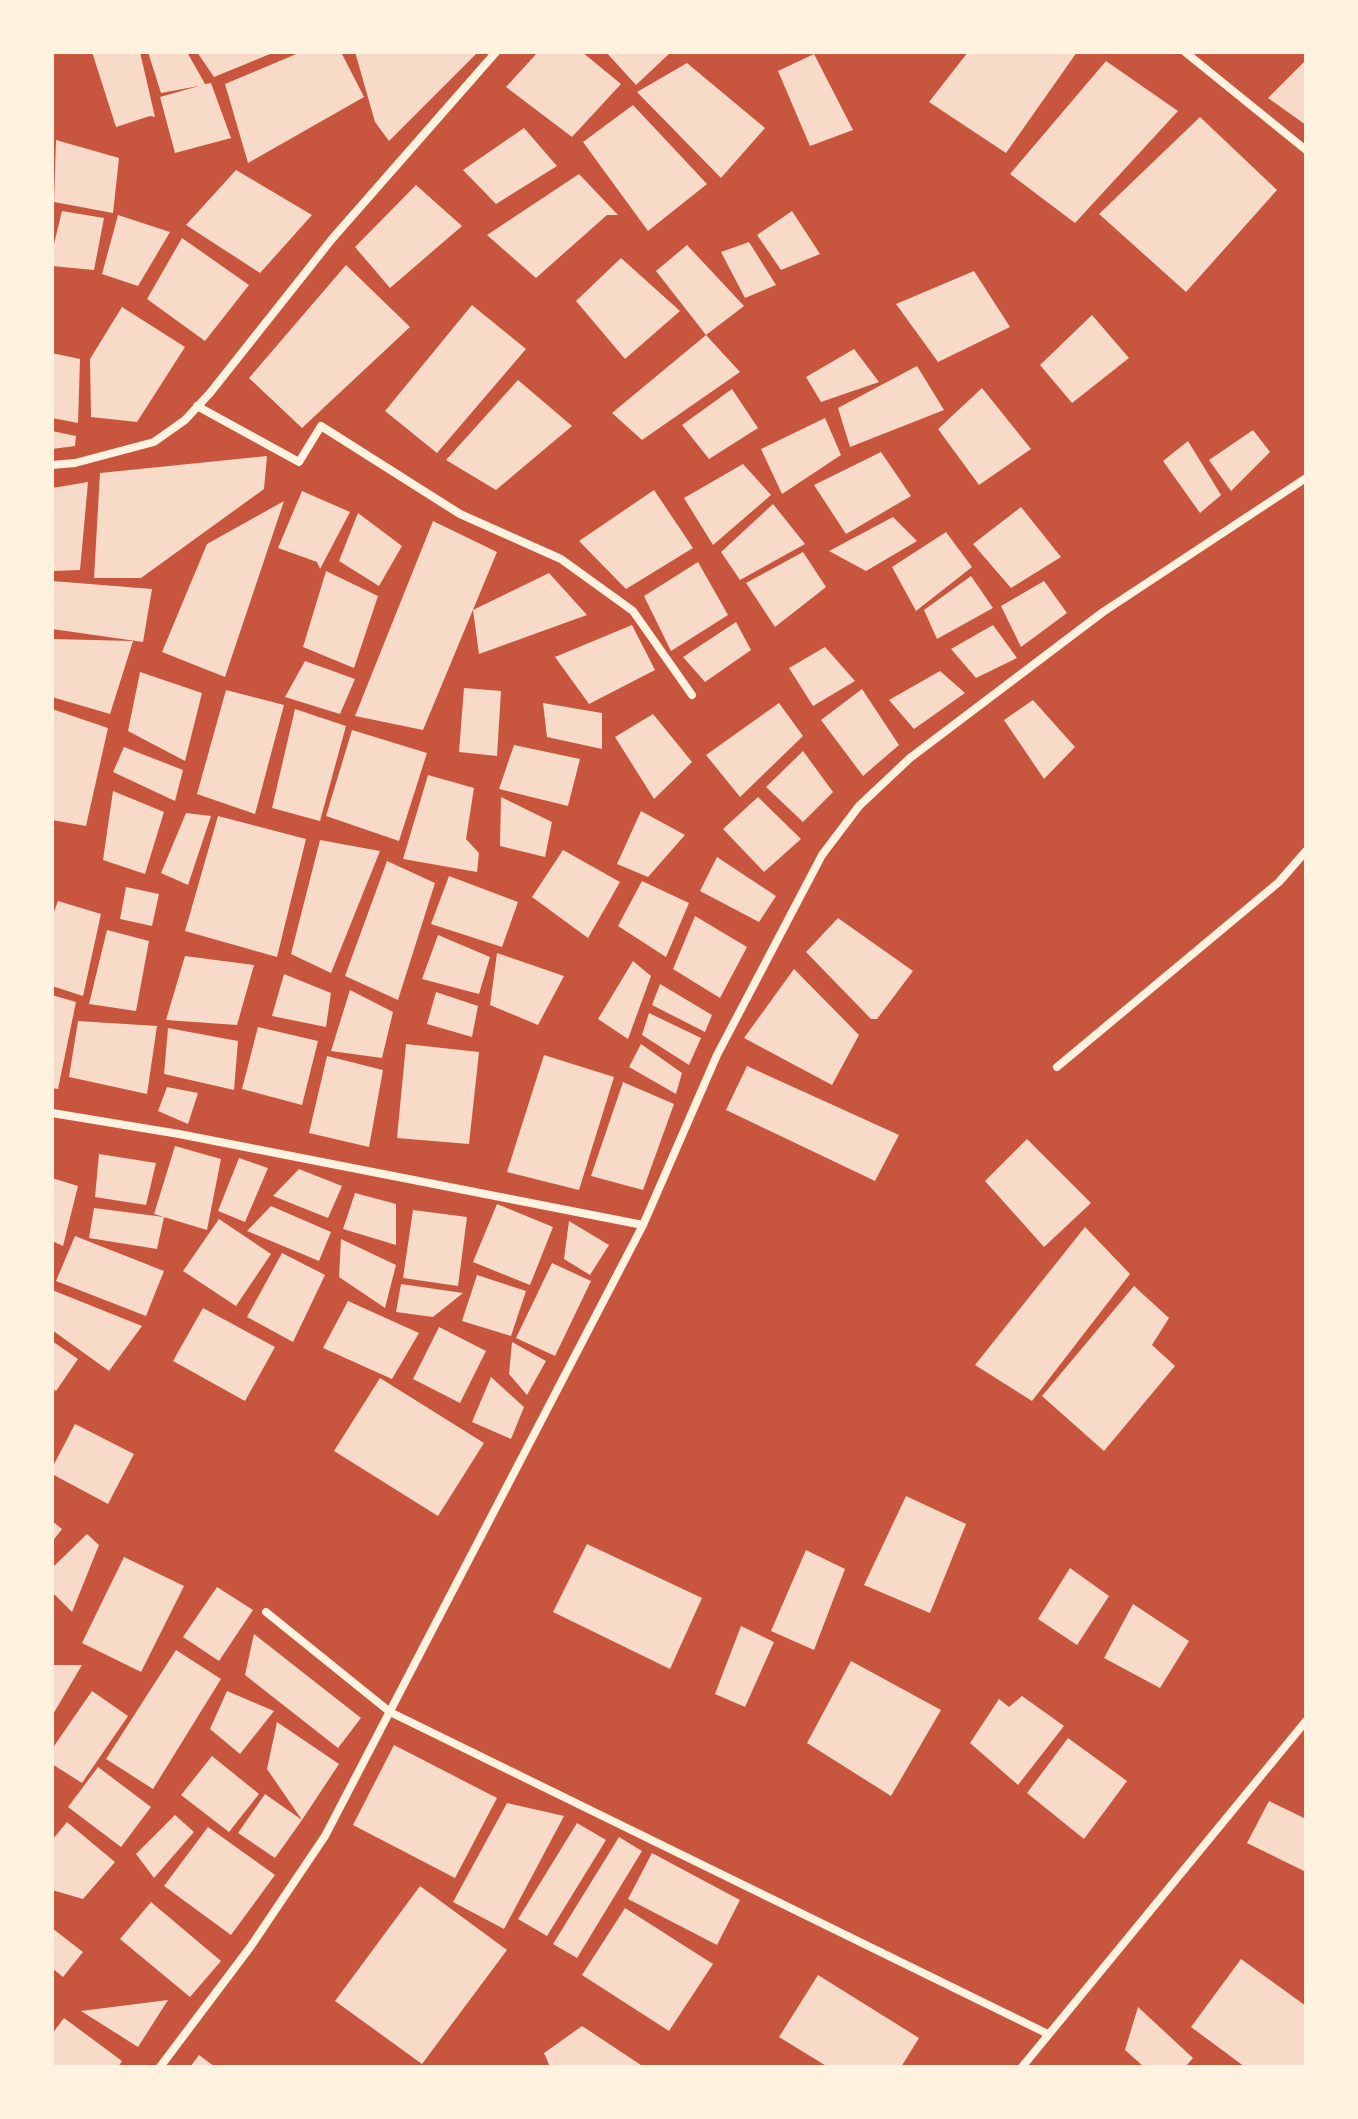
<!DOCTYPE html>
<html>
<head>
<meta charset="utf-8">
<style>
  body { margin:0 }
  #map { position:relative; width:1358px; height:2119px; overflow:hidden; background:#c8553d; font-family:Commissioner,sans-serif }
  canvas { display:block }
  .frame { position:absolute; inset:0; border:54px solid #fff3e0; pointer-events:none }
</style>
</head>
<body>
<div id="map">
<canvas width="1358" height="2119"></canvas>
<div class="frame"></div>
</div>
<script>
const c = document.querySelector('canvas').getContext('2d');
c.lineJoin = 'round';
function paint(path, color) {
  c.fillStyle = color;
  c.fill(path, 'evenodd');
}
function stroke(path, color, width, dash) {
  c.strokeStyle = color;
  c.lineWidth = width;
  c.lineCap = dash ? 'butt' : 'round';
  c.setLineDash(dash || []);
  c.stroke(path);
}
const building = new Path2D(`
  M92,52H140L155,117L150,116L116,127Z
  M148,52H187L205,84L211,83L231,138L175,153L160,97L199,86L161,93Z
  M197,52H275L214,77Z
  M301,52H341L364,97L248,163L225,84Z
  M355,52H478L389,141L375,122Z
  M538,52H582L621,84L572,137L506,87Z
  M606,52H671L636,85Z
  M968,52H1077L1006,153L929,102Z
  M814,54L853,130L810,146L778,71Z
  M1306,60V125L1268,98Z
  M1106,61L1178,111L1075,223L1010,174Z
  M687,63L765,128L721,178L637,92Z
  M633,105L707,184L648,231L583,142Z
  M1200,117L1277,190L1186,292L1099,214Z
  M524,128L557,166L496,204L463,170Z
  M56,140L119,158L113,213L54,202Z
  M236,170L312,215L260,273L186,225Z
  M579,174L618,215H607L536,278L487,235Z
  M416,185L462,226L390,288L355,247Z
  M62,211L104,218L94,270L52,266V252Z
  M792,211L820,254L781,270L757,235Z
  M118,215L170,232L138,286L102,274Z
  M182,238L249,285L205,341L147,299Z
  M749,242L776,285L745,298L721,252Z
  M687,245L744,306L706,335L656,271Z
  M621,258L680,311L625,359L576,301Z
  M346,265L410,327L302,428L249,378Z
  M974,271L1010,327L938,362L896,304Z
  M472,305L526,349L437,453L385,411Z
  M122,307L185,347L137,422L91,417L90,359Z
  M1092,315L1129,358L1072,403L1040,365Z
  M706,335L740,372L642,440L612,413Z
  M854,349L879,382L821,402L806,377Z
  M52,353L80,359L78,423L52,418Z
  M917,366L944,410L850,447L838,408Z
  M518,380L572,426L496,490L446,460Z
  M982,388L1031,449L979,485L938,429Z
  M732,389L758,428L709,459L682,425Z
  M825,418L841,455L782,494L761,449Z
  M1253,430L1270,452L1231,491L1209,460Z
  M52,431L76,436L75,446L52,449Z
  M1188,441L1221,495L1200,513L1163,461Z
  M881,452L911,496L846,534L814,485Z
  M267,456L264,489L141,578H94L100,473Z
  M743,464L771,495L713,545L684,498Z
  M88,482L80,570L52,571V488Z
  M654,490L693,548L626,589L579,541Z
  M302,491L350,512L320,569L317,562L278,548Z
  M284,501L225,677L162,652L207,544Z
  M773,504L805,544L740,580L721,552Z
  M1021,507L1061,557L1011,588L973,544Z
  M358,513L402,546L379,586L339,561Z
  M893,517L917,541L866,571L829,551Z
  M433,521L497,552L423,730L355,716Z
  M946,532L972,567L916,611L892,567Z
  M803,552L826,587L775,627L746,583Z
  M698,562L728,615L671,651L644,596Z
  M326,571L378,596L354,668L303,647Z
  M549,573L587,615L479,654L473,610Z
  M971,576L993,608L937,639L924,610Z
  M52,581L152,589L143,642L52,629Z
  M1044,581L1067,613L1021,647L1001,606Z
  M736,622L751,650L705,682L683,657Z
  M632,625L655,670L589,704L555,657Z
  M993,625L1017,658L976,678L951,649Z
  M52,639L133,641L110,714L52,697Z
  M825,647L855,681L813,706L789,668Z
  M305,661L355,679L340,714L285,697Z
  M940,671L965,693L914,729L889,700Z
  M140,672L202,693L185,761L128,731Z
  M464,688L501,691L497,756L459,752Z
  M862,689L899,745L863,776L821,720Z
  M226,690L284,705L255,814L197,794Z
  M1033,700L1075,747L1044,779L1004,720Z
  M543,703L602,713V749L547,737Z
  M779,703L803,736L740,797L706,755Z
  M52,709L108,728L86,826L52,820Z
  M295,709L346,726L320,821L272,808Z
  M653,714L692,762L654,799L615,737Z
  M352,730L427,753L399,841L326,816Z
  M514,745L580,759L568,806L499,789Z
  M124,747L183,770L175,801L113,772Z
  M803,751L833,792L803,822L766,787Z
  M428,775L474,788L466,839L479,853L477,872L403,859Z
  M113,791L164,812L145,874L103,860Z
  M501,797L552,822L545,857L500,846Z
  M758,797L801,839L764,872L723,829Z
  M641,811L685,835L648,877L617,864Z
  M186,813L211,816L188,885L161,873Z
  M218,816L306,839L277,957L185,931Z
  M320,840L380,851L331,973L291,954Z
  M563,850L620,882L588,938L532,897Z
  M717,857L776,896L759,922L700,891Z
  M387,861L435,883L398,1000L345,976Z
  M449,876L518,902L502,947L431,924Z
  M642,881L689,903L666,957L618,926Z
  M126,887L159,894L152,926L120,919Z
  M58,901L101,914L83,996L52,986V917Z
  M695,916L747,947L720,998L673,969Z
  M838,918L913,971L877,1019H871L806,952Z
  M107,930L149,941L136,1011L89,1004Z
  M438,935L490,957L479,994L422,979Z
  M497,953L564,976L538,1025L490,1005Z
  M185,956L254,965L237,1025L166,1020Z
  M633,961L651,976L628,1039L598,1019Z
  M794,969L859,1035L832,1085L744,1038Z
  M284,974L331,993L326,1027L272,1016Z
  M660,984L712,1015L705,1032L652,1005Z
  M350,990L393,1012L382,1058L331,1051Z
  M436,992L478,1006L472,1037L427,1024Z
  M52,995L76,1002L58,1089L52,1088Z
  M649,1013L701,1038L689,1065L642,1035Z
  M78,1021L157,1026L147,1094L69,1077Z
  M258,1027L318,1041L302,1105L242,1089Z
  M168,1028L238,1041L234,1090L164,1074Z
  M406,1044L479,1052L469,1144L397,1138Z
  M641,1044L682,1073L676,1094L629,1067Z
  M544,1055L614,1077L579,1190L507,1172Z
  M327,1056L383,1070L369,1147L309,1133Z
  M747,1066L899,1135L875,1181L726,1110Z
  M623,1082L674,1104L643,1190L591,1176Z
  M167,1087L198,1093L188,1124L158,1111Z
  M1027,1139L1091,1203L1044,1247L985,1181Z
  M175,1146L221,1159L207,1230L154,1214Z
  M99,1154L156,1163L146,1205L95,1197Z
  M239,1158L268,1168L245,1222L218,1211Z
  M299,1169L342,1186L328,1218L273,1196Z
  M52,1178L78,1186L63,1246L52,1241Z
  M355,1193L396,1204V1245L343,1229Z
  M497,1204L553,1227L530,1285L473,1262Z
  M271,1206L331,1232L319,1261L247,1231Z
  M94,1208L164,1217L157,1249L89,1238Z
  M413,1210L467,1217L458,1286L403,1278Z
  M219,1219L271,1254L236,1306L183,1271Z
  M569,1221L609,1245L590,1275L564,1259Z
  M1085,1227L1130,1274L1032,1401L975,1365Z
  M75,1236L164,1271L146,1316L56,1281Z
  M341,1239L396,1265L385,1308L339,1277Z
  M282,1253L325,1275L293,1342L247,1317Z
  M552,1263L591,1281L555,1356L516,1338Z
  M477,1275L526,1291L511,1336L462,1321Z
  M401,1284L463,1293L433,1317L396,1312Z
  M1134,1286L1169,1318L1152,1345L1175,1366L1104,1451L1042,1396Z
  M52,1290L142,1326L109,1371L52,1330Z
  M348,1301L419,1333L392,1379L323,1348Z
  M203,1308L275,1347L245,1401L173,1361Z
  M439,1327L486,1351L460,1403L413,1379Z
  M52,1341L78,1359L56,1391L52,1388Z
  M512,1342L546,1361L527,1395L509,1374Z
  M491,1377L524,1407L511,1439L472,1422Z
  M380,1378L484,1443L438,1516L334,1451Z
  M75,1424L134,1454L108,1504L52,1474V1468Z
  M906,1496L966,1524L930,1613L864,1585Z
  M52,1521L62,1529L52,1542Z
  M87,1534L99,1545L72,1612L52,1592V1568Z
  M587,1544L702,1598L670,1669L553,1612Z
  M806,1550L845,1569L814,1650L771,1631Z
  M124,1557L184,1586L141,1672L82,1643Z
  M1070,1568L1109,1596L1077,1645L1038,1619Z
  M217,1587L253,1610L219,1661L183,1637Z
  M1133,1604L1189,1641L1160,1688L1104,1658Z
  M741,1626L774,1642L745,1707L715,1694Z
  M254,1634L361,1718L338,1748L245,1675Z
  M176,1650L221,1679L153,1789L106,1759Z
  M851,1661L941,1710L891,1796L807,1743Z
  M52,1665H82L52,1716Z
  M92,1691L128,1716L82,1783L52,1764V1749Z
  M227,1691L274,1711L240,1754L210,1729Z
  M1022,1696L1064,1726L1018,1785L970,1743L999,1699L1009,1707Z
  M277,1722L339,1764L302,1820L267,1769Z
  M1068,1738L1127,1781L1084,1839L1027,1793Z
  M394,1745L497,1798L455,1878L353,1825Z
  M212,1756L259,1794L229,1832L181,1795Z
  M98,1767L151,1807L121,1847L68,1807Z
  M265,1794L302,1820L275,1858L238,1833Z
  M1269,1801L1306,1819V1872L1247,1843Z
  M507,1803L564,1816L504,1929L453,1902Z
  M175,1815L194,1832L154,1878L136,1854Z
  M67,1822L115,1862L83,1899L52,1890V1840Z
  M577,1823L606,1840L547,1936L518,1919Z
  M208,1827L275,1875L231,1935L164,1886Z
  M619,1837L642,1851L577,1958L553,1944Z
  M652,1853L740,1900L717,1945L628,1899Z
  M420,1886L507,1950L422,2064L335,2001Z
  M151,1902L221,1961L190,1997L120,1939Z
  M625,1908L713,1964L669,2031L582,1975Z
  M52,1928L83,1952L63,1977L52,1968Z
  M1241,1959L1306,2006V2067H1245L1191,2027Z
  M818,1975L919,2038L901,2067H828L779,2037Z
  M168,2000L138,2047L81,2011Z
  M1138,2007L1193,2058L1185,2067H1144L1125,2050Z
  M64,2018L122,2061L118,2067H52V2034Z
  M582,2026L644,2067H550L544,2053Z
  M199,2055L215,2067H190Z`);
const minor = new Path2D(`
  M1185,52L1306,150
  M197,406L299,462L321,426L460,514L561,559L633,611L692,695
  M52,465L75,463L154,442L185,420L210,393L332,239L496,52
  M1057,1067L1279,882L1306,851
  M52,1113L179,1134L643,1225
  M266,1612L390,1712L1048,2034
  M160,2067L251,1946L325,1836L643,1225L717,1055L822,855L859,806L910,758L1103,612L1306,478
  M1022,2067L1306,1721`);
paint(building, '#f7dbc8');
stroke(minor, '#fff3e0', 8);
</script>
</body>
</html>
